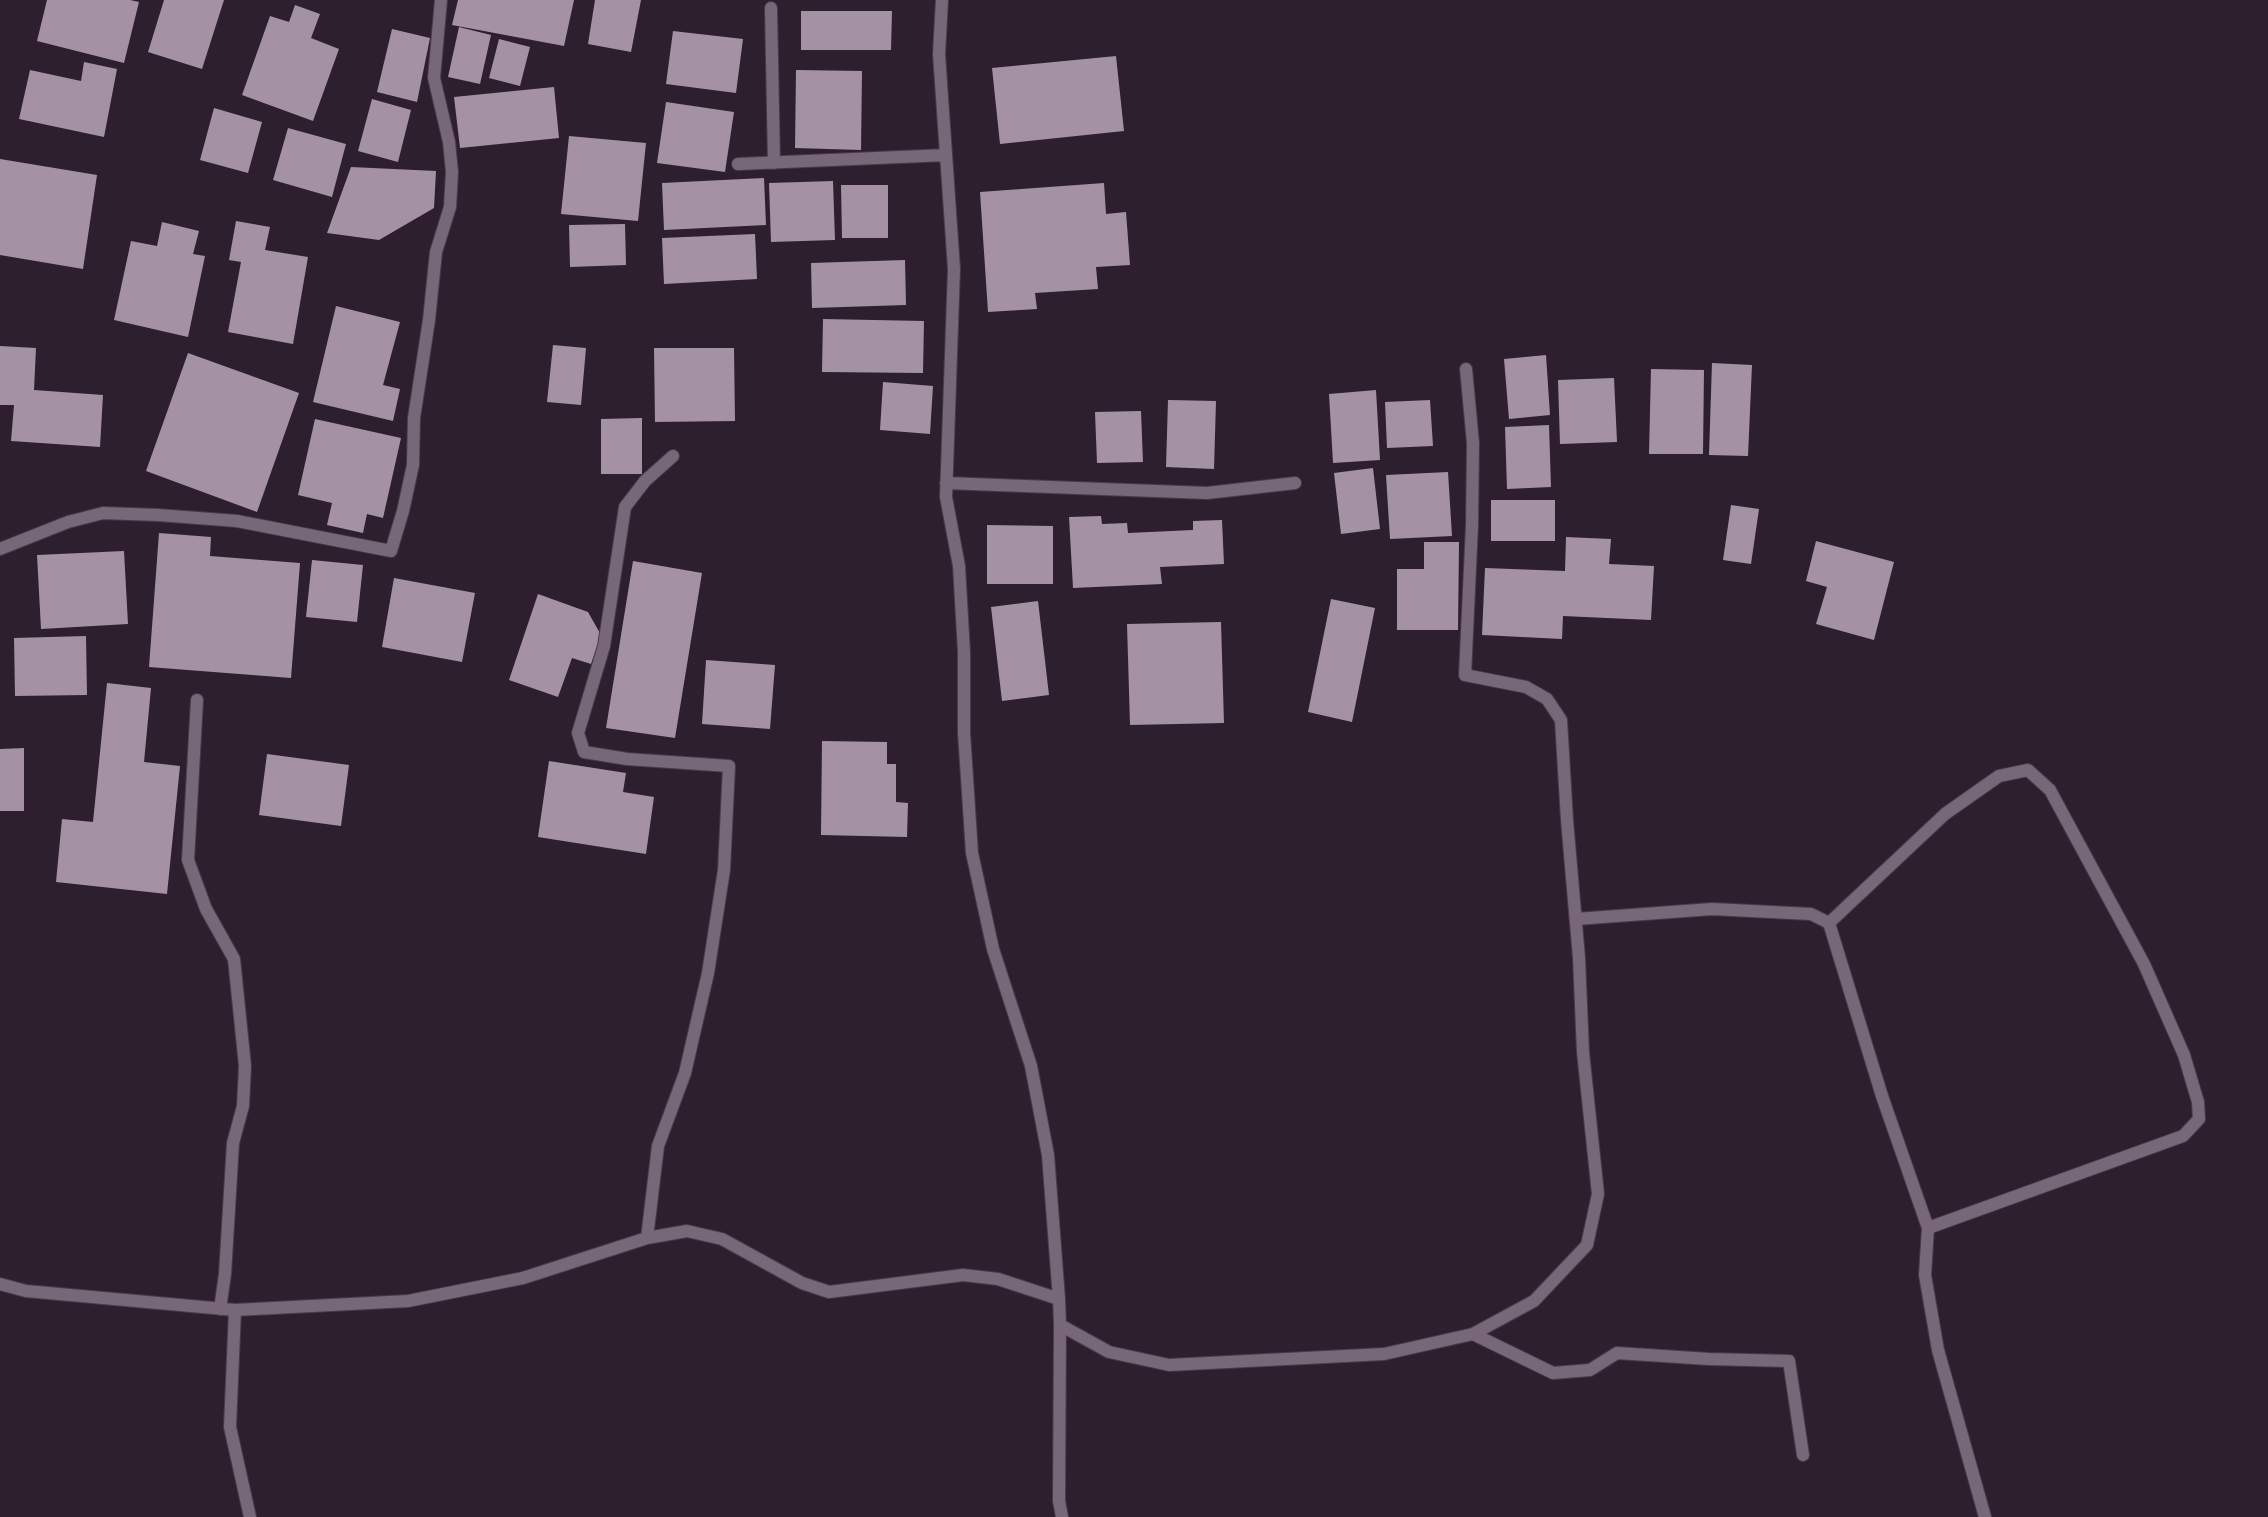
<!DOCTYPE html>
<html>
<head>
<meta charset="utf-8">
<style>
  body { margin:0 }
  canvas { display:block; background:#2d1f2d }
</style>
</head>
<body>
<canvas width="2268" height="1517"></canvas>
<script>
const c = document.querySelector('canvas').getContext('2d');
c.lineJoin = 'round';
function paint(path, color) {
  c.fillStyle = color;
  c.fill(path, 'evenodd');
}
function stroke(path, color, width, dash) {
  c.strokeStyle = color;
  c.lineWidth = width;
  c.lineCap = dash ? 'butt' : 'round';
  c.setLineDash(dash || []);
  c.stroke(path);
}
const building = new Path2D(`
  M47,0H130L139,2L124,63L37,41Z
  M164,0H224L202,69L148,52Z
  M458,0H574L564,46L452,25Z
  M595,0H641L631,52L588,44Z
  M295,5L320,14L311,38L339,49L313,121L242,95L270,16L289,22Z
  M801,11H892L891,50H801Z
  M459,27L491,35L480,84L448,77Z
  M392,29L430,38L417,102L377,92Z
  M673,31L743,39L736,93L666,84Z
  M499,39L530,47L520,86L489,78Z
  M1116,56L1124,131L1000,144L992,68Z
  M84,62L117,69L104,137L19,119L30,70L81,81Z
  M796,70L862,71L861,150L795,148Z
  M554,87L559,138L460,148L454,97Z
  M372,99L411,110L398,162L358,151Z
  M666,102L734,112L725,172L657,163Z
  M214,108L262,122L248,173L200,160Z
  M288,128L346,144L332,197L273,180Z
  M569,136L646,143L638,221L561,214Z
  M0,159L97,175L83,269L0,255Z
  M351,167L436,171L434,208L379,240L327,233Z
  M764,178L766,225L664,230L662,183Z
  M833,181L835,240L771,242L769,183Z
  M1104,183L1106,214L1126,212L1130,265L1096,267L1098,289L1035,293L1037,309L988,312L980,192Z
  M841,185H888V238H842Z
  M236,221L270,227L265,250L308,257L293,344L228,332L241,262L229,260Z
  M162,222L199,231L193,254L205,256L188,337L114,320L131,241L157,246Z
  M625,224L626,265L570,267L569,225Z
  M755,234L757,279L664,284L662,238Z
  M905,260L906,305L812,308L811,263Z
  M336,306L400,322L383,385L400,389L393,421L313,402Z
  M823,319L924,321L923,373L822,372Z
  M553,345L586,348L581,405L547,402Z
  M0,346L36,348L34,390L103,395L100,447L11,441L14,405H0Z
  M654,348H734L735,421L655,422Z
  M188,353L299,393L257,512L146,471Z
  M1546,355L1550,415L1509,419L1504,359Z
  M1712,363L1752,365L1748,456L1709,455Z
  M1651,369L1704,370L1703,454H1649Z
  M1614,378L1617,442L1560,444L1558,380Z
  M883,382L933,386L930,434L880,430Z
  M1376,390L1380,460L1333,463L1329,394Z
  M1168,400L1216,401L1214,469L1166,467Z
  M1430,400L1433,446L1387,448L1385,402Z
  M1141,411L1143,462L1097,463L1095,412Z
  M642,418V474H601V419Z
  M315,419L401,438L383,518L367,514L363,533L327,525L332,503L298,495Z
  M1549,425L1551,487L1507,489L1505,427Z
  M1373,468L1380,529L1341,534L1334,473Z
  M1448,472L1452,536L1390,539L1386,475Z
  M1491,500H1555V541H1491Z
  M1731,505L1759,509L1751,564L1723,560Z
  M1101,516L1102,524L1127,523L1128,533L1193,530V521L1222,520L1224,564L1160,567L1162,584L1073,588L1069,517Z
  M987,525L1053,526V584H987Z
  M159,533L211,537L210,556L300,563L291,678L149,667Z
  M1566,537L1611,539L1609,564L1654,566L1651,620L1563,616L1562,639L1482,635L1485,568L1565,571Z
  M1816,541L1894,562L1874,640L1816,624L1827,587L1806,581Z
  M1424,542H1459L1458,630H1397V569H1424Z
  M124,551L128,624L41,629L37,555Z
  M312,560L363,565L357,622L306,617Z
  M633,561L702,573L675,738L606,728Z
  M394,578L475,593L462,662L382,647Z
  M538,594L588,612L601,635L591,664L572,658L558,697L509,680Z
  M1331,599L1375,608L1352,722L1308,712Z
  M1038,601L1049,695L1002,701L991,607Z
  M1221,622L1224,723L1130,725L1127,624Z
  M86,636L87,695L15,696L14,638Z
  M706,660L775,665L770,729L702,724Z
  M107,683L151,688L144,762L180,766L167,894L56,882L62,819L93,822Z
  M822,741L887,742V764H896V802L908,803L907,837L821,835Z
  M24,748V811H0V749Z
  M267,754L349,765L341,826L259,815Z
  M549,761L626,773L623,792L654,797L646,854L538,837Z`);
const minor = new Path2D(`
  M942,0L939,54L954,269L946,497L959,566L964,652V733L972,853L993,949L1031,1066L1048,1155L1059,1299
  M771,8L774,163
  M738,164L946,155
  M946,483L1207,493L1295,483
  M0,549L68,522L103,513L158,515L237,521L391,551L403,511L413,465L414,418L429,320L436,252L450,207L452,172L449,142L434,78L441,0
  M197,700L188,860L206,909L234,959L245,1066L243,1106L233,1143L225,1274L220,1309
  M1576,919L1712,909L1811,914L1829,923L1882,1096L1928,1228L1925,1275L1938,1350L1985,1517
  M1829,923L1945,814L1999,776L2028,770L2050,790L2144,964L2184,1055L2198,1102L2199,1119L2183,1136L1928,1228
  M647,1238L658,1146L685,1073L708,973L724,870L729,766L627,759L584,752L578,733L604,646L625,507L645,481L673,456
  M0,1284L26,1291L235,1310L408,1301L523,1278L647,1238L687,1231L722,1239L802,1283L829,1292L963,1275L998,1279L1059,1299L1060,1325L1109,1352L1169,1365L1384,1354L1473,1334L1534,1301L1587,1245L1598,1194L1583,1052L1579,958L1567,820L1561,720L1547,699L1526,687L1465,675L1472,525L1473,443L1466,369
  M235,1310L230,1427L250,1517
  M1060,1325L1059,1501L1062,1517
  M1473,1334L1553,1373L1590,1370L1617,1353L1709,1359L1789,1361L1803,1455`);
paint(building, '#a492a4');
stroke(minor, '#483c48', 14);
stroke(minor, '#776778', 12);
</script>
</body>
</html>
